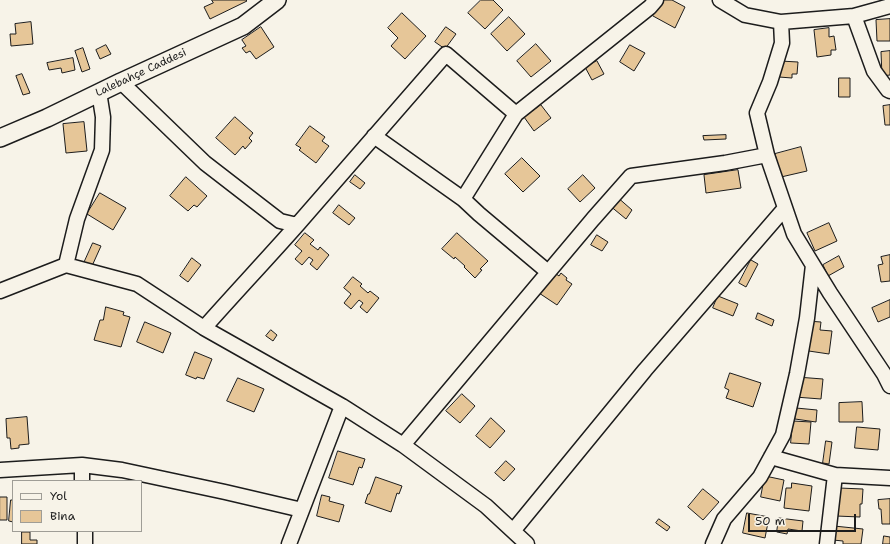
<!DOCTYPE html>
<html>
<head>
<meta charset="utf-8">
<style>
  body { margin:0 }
  #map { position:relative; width:890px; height:544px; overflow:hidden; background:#f7f3e8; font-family:"Shantell Sans",sans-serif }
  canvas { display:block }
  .legend { position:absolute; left:12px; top:480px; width:130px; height:52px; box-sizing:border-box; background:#f7f3e8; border:1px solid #9f9d96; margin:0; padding:5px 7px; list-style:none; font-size:12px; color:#1c1c1c }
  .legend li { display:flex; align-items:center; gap:8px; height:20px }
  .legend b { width:20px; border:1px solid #9f9d96 }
  .scale { position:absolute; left:748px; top:514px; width:108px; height:18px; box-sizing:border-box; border:2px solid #1c1c1c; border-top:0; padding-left:5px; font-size:12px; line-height:14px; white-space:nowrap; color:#1c1c1c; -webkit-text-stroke:3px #f7f3e8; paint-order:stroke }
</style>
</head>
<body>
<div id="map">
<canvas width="890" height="544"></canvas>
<ul class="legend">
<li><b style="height:5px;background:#f7f3e8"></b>Yol</li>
<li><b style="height:11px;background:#e6c698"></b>Bina</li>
</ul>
<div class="scale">50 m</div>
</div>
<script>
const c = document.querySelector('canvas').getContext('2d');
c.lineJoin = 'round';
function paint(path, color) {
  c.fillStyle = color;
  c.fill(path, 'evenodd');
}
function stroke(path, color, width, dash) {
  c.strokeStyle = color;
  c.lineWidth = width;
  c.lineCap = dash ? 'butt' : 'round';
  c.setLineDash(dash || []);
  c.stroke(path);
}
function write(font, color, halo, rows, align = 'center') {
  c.font = font + ' "Shantell Sans",sans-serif';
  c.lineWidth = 4;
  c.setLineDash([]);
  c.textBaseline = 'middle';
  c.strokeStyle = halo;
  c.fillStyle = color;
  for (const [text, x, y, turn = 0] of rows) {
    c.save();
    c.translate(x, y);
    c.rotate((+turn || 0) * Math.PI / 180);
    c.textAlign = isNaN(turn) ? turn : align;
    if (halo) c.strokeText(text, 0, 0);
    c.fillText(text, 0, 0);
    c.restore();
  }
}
const building = new Path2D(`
  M212,0H246L247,1L210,19L204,7L213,3Z
  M481,0H493L503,10L485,29L468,13Z
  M662,0H672L685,7L675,28L653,16Z
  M402,13L426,36L405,59L391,46L398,38L388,28Z
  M509,17L525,34L507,51L491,34Z
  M890,19V41H877L876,20Z
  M31,22L33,44L11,46L10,34H16L15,24Z
  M261,27L274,47L256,59L250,51L246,53L242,48L246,46L242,40Z
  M446,27L456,34L445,49L435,42Z
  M829,28V37L834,36L836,50H831V55L817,57L814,30Z
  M536,44L551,61L531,77L517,61Z
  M106,45L111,54L100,59L96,50Z
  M630,45L645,53L634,71L620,62Z
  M83,48L90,69L82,72L75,51Z
  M890,51V75L882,76L881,52Z
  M73,58L75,70L62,73L61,68L49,70L47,63Z
  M597,61L604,74L592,80L585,67Z
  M780,61L798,62L797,74H792V78L779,77Z
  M22,74L30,93L23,95L16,76Z
  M839,78H850V97H839Z
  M541,105L551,118L534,131L524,117Z
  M890,105V125H885L883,106Z
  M235,117L253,133L249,138L252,141L245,149L243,146L235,155L216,138Z
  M84,122L87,151L66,153L63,124Z
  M310,126L325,137L322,141L329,146L316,163L299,150L301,148L296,145Z
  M726,135V139L704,140L703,136Z
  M801,147L807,171L781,177L775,154Z
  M522,158L540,176L523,192L505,174Z
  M738,170L741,188L706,193L704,175Z
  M355,175L365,183L360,189L350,182Z
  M583,175L595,188L580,202L568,189Z
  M186,177L207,196L197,207L194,205L188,211L170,196Z
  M100,193L126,208L113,230L87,214Z
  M616,196L632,210L626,219L609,205Z
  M339,205L355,218L349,225L333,213Z
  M829,223L837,241L815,251L807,233Z
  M305,233L314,240L310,244L318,250L320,247L329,255L317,270L310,264L313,260L309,257L302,265L295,259L302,251L295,245Z
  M457,233L488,261L480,269L482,270L475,278L464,267L465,266L455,257L454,259L442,249Z
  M597,235L608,242L602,251L591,245Z
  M93,243L101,246L92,266L84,263Z
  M890,255V281L881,282L878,265L883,264L881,257Z
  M839,256L844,267L828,276L823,265Z
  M192,258L201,265L188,282L180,276Z
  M751,260L758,264L746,287L739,283Z
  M551,270L559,276L561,273L567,278L566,280L572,284L557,305L536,291Z
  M353,277L362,284L360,286L368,293L370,291L379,298L367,313L360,307L363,303L359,300L351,309L344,303L351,294L344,288Z
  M718,296L738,304L733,316L713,308Z
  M890,300V317L878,322L872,308Z
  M106,307L124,312L123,315L130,317L121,347L94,340L100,320H103Z
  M758,313L774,320L772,326L756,319Z
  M807,321L821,322L820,330L832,331L829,354L802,350Z
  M145,322L171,333L163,353L137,342Z
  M271,330L277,335L273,341L266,336Z
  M195,352L212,359L204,379L197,377L196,379L186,375Z
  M730,373L761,383L753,407L726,398L729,390L725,388Z
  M797,377L823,379L821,399L795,397Z
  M238,378L264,389L254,412L227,401Z
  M462,394L475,406L460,423L446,411Z
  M862,402L863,422H839V403Z
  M796,408L817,410L816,422L795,419Z
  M27,417L29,444L19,445V448L11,449L10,438H7L6,419Z
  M491,418L505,431L490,448L476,436Z
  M793,421L811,422L809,444L791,443Z
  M857,427L880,429L878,450L855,448Z
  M826,441L832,442L829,464L823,463Z
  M338,451L365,459L362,468L359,467L353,485L329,478Z
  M506,461L515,469L504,481L495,473Z
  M765,476L784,480L780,501L761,497Z
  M376,477L402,486L399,494L397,493L391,512L365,503L368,494H369Z
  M792,483L812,486L809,511L784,508L786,488H791Z
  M839,488L863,489L862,504H860V517L836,516Z
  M703,489L719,502L703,520L688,507Z
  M322,495L330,497L329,501L344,505L339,522L317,516Z
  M0,497H7V520H0Z
  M890,499V524H882L881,509H879L878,500Z
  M11,500H13V522L9,521Z
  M747,513L769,517L765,538L743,533Z
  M779,518L803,521L802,531L788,529L787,534L777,532Z
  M659,519L670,527L667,531L656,523Z
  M834,526L863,529L861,544H843V541L833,540Z
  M22,532H30V540H37V544H22Z
  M884,536L890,537V544H883Z`);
const minor = new Path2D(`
  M720,0L745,15L781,22L854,16L890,6
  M854,16L874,71L888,90L890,91
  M781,22L782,43L770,82L757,113L767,155L794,234L830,293L884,374L890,386
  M121,82L205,163L280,221L297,225
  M516,114L650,7L656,0
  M463,199L479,214L548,272
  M66,265L77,219L102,150L103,117L99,92
  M0,291L66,265L137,284L204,328L342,406L403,445L486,506L527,544
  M204,328C235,293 267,259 298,224C347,168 396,111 446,54L516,114L463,199L374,136
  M403,445L593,219L631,176L725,163L767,155
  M771,457L835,475L890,478
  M82,465V481
  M0,470L82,465L122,470L225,492L302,510
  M85,531V544
  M513,531L645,370L785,208
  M289,544L342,406
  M713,544L724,519L760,477L783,435L797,374L807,318L813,265
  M827,544L835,475`);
const tertiary = new Path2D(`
  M0,138L47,118L121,82L243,26L277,0`);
const streetNames = [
  ["Lalebahçe Caddesi",141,73,-25]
];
paint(building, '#e6c698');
stroke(building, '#1c1c1c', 1);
stroke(minor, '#1c1c1c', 17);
stroke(tertiary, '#1c1c1c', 20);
stroke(minor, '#f7f3e8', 14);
stroke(tertiary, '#f7f3e8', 17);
write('11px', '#1c1c1c', '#f7f3e8', streetNames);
</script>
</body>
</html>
